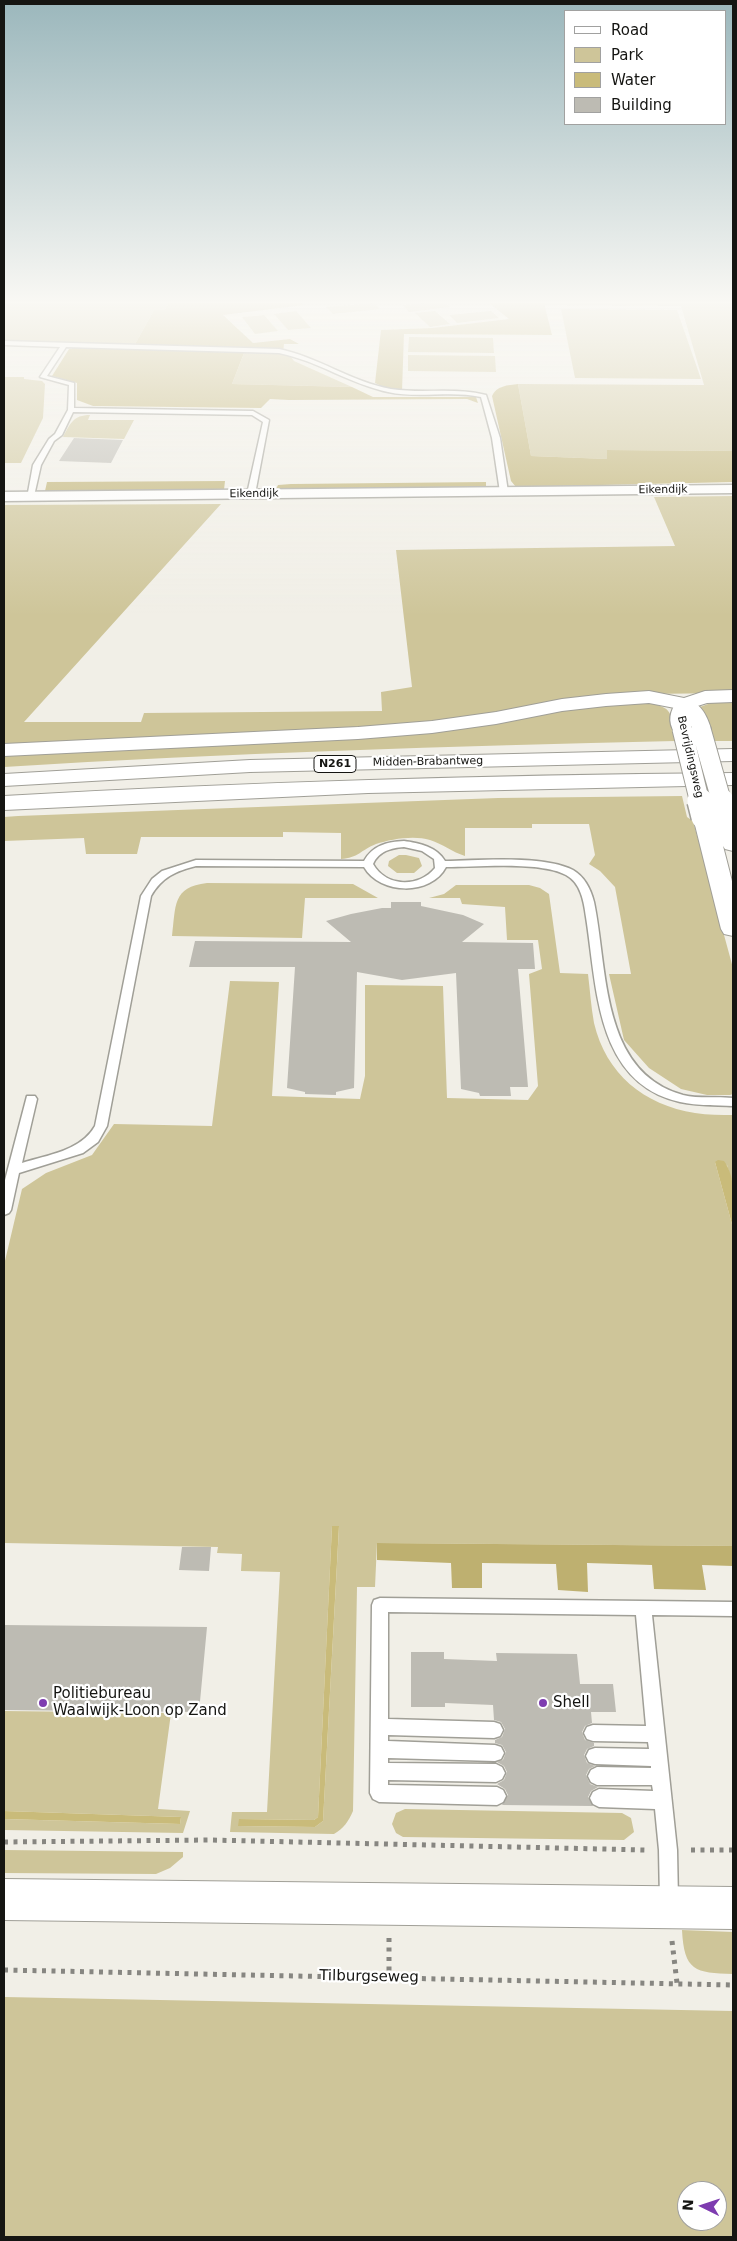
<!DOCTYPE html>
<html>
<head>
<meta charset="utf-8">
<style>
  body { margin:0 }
  #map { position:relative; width:737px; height:2241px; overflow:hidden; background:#f1efe7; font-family:"DejaVu Sans",sans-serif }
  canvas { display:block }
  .frame { position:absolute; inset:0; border:5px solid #151512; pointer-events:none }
  .legend { position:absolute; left:564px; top:10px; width:162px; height:115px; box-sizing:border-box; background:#fff; border:1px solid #a1a1a0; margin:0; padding:6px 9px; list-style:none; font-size:15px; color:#151512 }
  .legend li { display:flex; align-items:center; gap:10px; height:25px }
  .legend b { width:25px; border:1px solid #a1a1a0 }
  .north { position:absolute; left:677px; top:2181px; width:50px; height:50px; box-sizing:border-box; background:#fff; border:1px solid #a1a1a0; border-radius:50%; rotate:274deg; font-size:14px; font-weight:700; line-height:20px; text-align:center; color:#151512 }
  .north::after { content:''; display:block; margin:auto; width:18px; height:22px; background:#7e3cb0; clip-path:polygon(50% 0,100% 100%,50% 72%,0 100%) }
</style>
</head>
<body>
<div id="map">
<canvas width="737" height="2241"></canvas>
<div class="frame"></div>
<ul class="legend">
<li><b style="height:6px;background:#fff"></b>Road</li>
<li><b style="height:14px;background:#cec599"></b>Park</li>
<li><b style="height:14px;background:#c9bb7a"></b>Water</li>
<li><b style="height:14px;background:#bdbbb3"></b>Building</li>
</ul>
<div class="north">N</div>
</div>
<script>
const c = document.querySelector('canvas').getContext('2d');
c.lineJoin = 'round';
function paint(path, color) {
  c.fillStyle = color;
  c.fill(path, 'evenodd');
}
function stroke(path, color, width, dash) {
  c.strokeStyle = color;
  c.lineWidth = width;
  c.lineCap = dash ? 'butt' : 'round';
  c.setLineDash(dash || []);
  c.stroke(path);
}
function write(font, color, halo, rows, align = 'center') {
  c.font = font + ' "DejaVu Sans",sans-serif';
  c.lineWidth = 4.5;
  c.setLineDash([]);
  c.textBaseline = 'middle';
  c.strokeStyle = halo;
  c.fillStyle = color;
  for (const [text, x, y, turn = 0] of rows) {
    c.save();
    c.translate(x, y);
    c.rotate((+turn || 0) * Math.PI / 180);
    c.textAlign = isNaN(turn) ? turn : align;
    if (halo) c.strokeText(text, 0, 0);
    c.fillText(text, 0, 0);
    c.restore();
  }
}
const green = new Path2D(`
  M4,303H169L165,310H154L134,346L4,341Z
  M374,303L380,309L333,314L326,307Z
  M425,303H445L450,307L409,312L403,305Z
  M544,303H733V451L608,450L607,459L531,456L518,384L704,385L681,306L545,305Z
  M561,309L677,310L701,379L575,378Z
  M296,311L311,328L288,330L274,314Z
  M435,311L450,324L430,327L415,313Z
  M491,311L499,318L457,323L449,315Z
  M264,315L278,331L255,334L242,317Z
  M409,337L493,338L494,353L408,352Z
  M244,353L289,354L294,361L352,387L232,384Z
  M408,355L495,356L496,372L408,371Z
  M4,377H24V379L42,381L45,384L43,418L21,463H4Z
  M90,415L88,420H134L124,439L63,437C70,424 73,415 90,415Z
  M733,496V693L644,694L409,725L4,747V505L221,504L24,722H141L144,713L382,711L381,692L412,687L396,550L675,546L654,497Z
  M733,700V741H710L700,707L716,701Z
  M644,702C676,708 669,711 675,741C451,746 227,753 4,767V755L544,713Z
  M682,796L687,817L693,821L733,968V1094L730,1095H707L681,1089L649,1068L624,1040L609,974H631L615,887L600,871L589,864L595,855L589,824H532V828H465V856C452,852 443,844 430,840C414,835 391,839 376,844C361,850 358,858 341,859V833L283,832V837H141L137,854H86L84,838L4,841V817L18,816L498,798Z
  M399,855H406L419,858L422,866L414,873H397L388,866L389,861Z
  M207,883L353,884L378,898H305L302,938L172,936C176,906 172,887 207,883Z
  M456,885H529L540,888L549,894L560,973L588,974C590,990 591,1007 594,1023C606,1074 644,1105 695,1113C708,1115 721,1115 733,1115V1186L727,1165L715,1162L733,1228V1546L377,1543L375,1587H357L353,1811C348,1822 344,1828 334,1834L230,1832L232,1812H267L280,1572L241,1571L242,1554L217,1553L218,1547L4,1543V1265L22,1189L46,1173L92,1155L114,1124L212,1126L230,981L279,982L272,1096L360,1099L365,1076V985L443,986L447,1098L528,1100L538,1086L529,974L542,969L538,940H507L505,907L462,904L460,898H429L444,894ZM332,1526L339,1527L323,1821L315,1827L239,1826V1819L314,1820L318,1817Z
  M4,1711L171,1713L158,1809L190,1811L183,1833L4,1830V1819L180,1824L181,1817L4,1811Z
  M405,1809L622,1813L631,1818L634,1832L624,1840L403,1837L396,1833L392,1824L396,1813Z
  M4,1850L183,1852V1857L170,1868L156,1874L4,1873Z
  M682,1930L733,1932V1974C695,1973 684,1971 682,1930Z
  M4,1997L733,2011V2237H4ZM687,2191H717V2221H687Z`);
const forest = new Path2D(`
  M169,303H301L304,305L223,315L253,343L290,339L299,344H284L283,353L134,346L154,310H165Z
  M489,303H544L552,335L404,334L402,391L388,389L375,383L381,330L432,328L509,319Z
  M77,347L244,353L232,384L352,387L373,397H476L478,403L467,399L289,400L270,399L261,408L93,406L77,400V383L52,376L69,349Z
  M518,384L531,456L607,459V450L733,451V482L516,487L511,481L492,396C496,386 508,385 518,384Z
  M225,481L224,490L45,491L47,482Z
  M486,482V487L276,489L278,485L291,484Z
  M377,1543L733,1546V1566L702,1565L706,1590L654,1589L652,1565L587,1563L588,1592L558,1590L556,1564L482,1563V1588H452L451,1563L377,1560Z`);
const water = new Path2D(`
  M718,1160L724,1161C737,1178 733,1207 733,1228L715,1162Z
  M332,1526H339L323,1821L315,1827L238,1826L239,1819L314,1820L318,1817Z
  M4,1811L181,1817L180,1824L4,1819Z`);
const building = new Path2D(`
  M74,438L123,440L111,463L59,461Z
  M391,902H421V906L463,915L484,924L462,942L533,943L535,969H518L528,1087H510L511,1096H480L479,1093L461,1089L456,973L402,980L357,972L354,1088L336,1092V1095L305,1094V1092L287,1088L295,967H189L195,941L351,942L326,921L351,914L382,908H391Z
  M182,1547H211L209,1571L179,1570Z
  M4,1625L207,1627L199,1712L4,1710Z
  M411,1652H444V1659L497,1661L496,1653L577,1654L580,1684H613L616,1712H591L592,1723L585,1726L582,1732L585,1740L594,1743V1746L587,1749L584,1755L587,1763L595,1766L589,1769L586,1775L590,1784L598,1787L591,1791L588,1797L593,1806L502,1805L508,1795L505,1789L497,1784L504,1780L507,1772L504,1766L497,1762L503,1760L506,1752L502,1745L495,1743V1740L502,1737L505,1729L501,1722L494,1720L493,1705L445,1703V1707H411Z`);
const path = new Path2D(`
  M4,1842L210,1840L645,1850
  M691,1850H733
  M389,1938V1978
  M672,1941L677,1983
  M4,1970L733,1985`);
const service = new Path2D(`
  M4,341L279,349C318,357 352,382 391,389C423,394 454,387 486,395L500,438L508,492L504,494L500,492L492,438L481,397C450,390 419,399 388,392C350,384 318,361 279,353L66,347L47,376L74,383V408L253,411L269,420L255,494L251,496L247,494L263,422L252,415L73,412L62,435L54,441L41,465L34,496L27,498L33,465L49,439L55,434L68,410L69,385L40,377L60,347L4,345Z
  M404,841C419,843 437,847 445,861C479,860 544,855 573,870C585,877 591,890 594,902C608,969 600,1072 683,1095C699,1099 717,1096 733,1098V1106C716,1105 698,1106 680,1102C595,1083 597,986 586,917C584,902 581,883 566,875C541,861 476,867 446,867C431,896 380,895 364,867L196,866C176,871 162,877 151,896L107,1126L98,1142L83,1153L19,1173L11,1210L9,1213L4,1215V1184L27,1096H35L37,1099L22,1163C47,1155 81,1151 95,1126L141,896L152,879L162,871L196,860L364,861C373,845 387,842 404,841ZM404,847L422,851L434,859L435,868C419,888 386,887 373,864C379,851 391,848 404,847Z
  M380,1598L733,1602V1616L652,1615L677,1850L678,1901L676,1908L669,1910L662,1908L660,1901L659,1850L655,1809L599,1807L593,1804L590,1798L593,1792L599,1789L653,1791L652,1785H597L591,1782L588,1776L591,1770L597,1767L651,1768V1766L595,1764L589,1762L586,1756L589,1750L595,1748L649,1749L648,1742L593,1741L587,1739L584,1733L587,1727L593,1725L646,1726L636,1615L388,1612V1719L494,1722L500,1724L503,1730L500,1736L494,1738L388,1735V1741L495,1745L501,1747L504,1753L501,1759L495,1761L388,1758V1763L496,1764L502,1767L505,1773L502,1779L496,1782L388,1780V1785L497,1787L503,1790L506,1796L503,1802L497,1805L379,1802L373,1799L370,1793L372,1605L374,1600Z`);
const minor = new Path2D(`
  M733,485V493L4,501V492Z`);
const tertiary = new Path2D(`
  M4,1879L733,1887V1929L4,1920Z`);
const secondary = new Path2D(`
  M685,698C700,702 707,715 711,729L708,733L701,735L694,733L692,730L689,733L682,735L675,733C667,722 670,710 678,700Z
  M704,810L712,812L715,818L718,813L726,811L733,813V851L725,849L723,846L733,885V936L724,934L721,929L693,817L696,812Z`);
const trunk = new Path2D(`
  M733,690V702L707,703L685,710L649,703L606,706L562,711L496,724L432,733L358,739L4,756V744L358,727L432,721L496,712L562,699L606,694L649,691L684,698L705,691Z
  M733,749V761L250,772L4,786V774L250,760Z
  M733,773V785L368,793L4,810V796C247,782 490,775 733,773Z`);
const secondaryBridgeFar1 = new Path2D(`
  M682,729L700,803
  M701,729L722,803`);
const secondaryBridge = new Path2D(`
  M700,801L704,817
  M721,801L726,818`);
const markers = [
  [43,1703,5,"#7e3cb0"],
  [543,1703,5,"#7e3cb0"]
];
const farStreetnames = [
  ["Eikendijk",663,490,-1],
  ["Eikendijk",254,494,-1],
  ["Bevrijdingsweg",690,757,77],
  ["Midden-Brabantweg",428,762,-1]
];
const shields = [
  [335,764,42]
];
const shieldNames = [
  ["N261",335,764]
];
const nearPoinames = [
  ["Politiebureau",53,1694],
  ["Waalwijk-Loon op Zand",53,1711],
  ["Shell",553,1703]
];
const nearStreetnames = [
  ["Tilburgseweg",369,1977,1]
];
paint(green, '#cec599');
paint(forest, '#beb070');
paint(water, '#c9bb7a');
paint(building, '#bdbbb3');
stroke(service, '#a09f97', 3);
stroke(minor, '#a09f97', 3);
stroke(tertiary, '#a09f97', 2);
stroke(secondary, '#a09f97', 2);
stroke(trunk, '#a09f97', 2);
stroke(path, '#878681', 5, [4, 5.5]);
paint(service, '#fff');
paint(minor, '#fff');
paint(tertiary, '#fff');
paint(secondary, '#fff');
paint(trunk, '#fff');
stroke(secondaryBridgeFar1, '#a09f97', 21, []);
stroke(secondaryBridge, '#a09f97', 28, []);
stroke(secondaryBridgeFar1, '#fff', 19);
stroke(secondaryBridge, '#fff', 25);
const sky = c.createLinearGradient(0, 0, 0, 616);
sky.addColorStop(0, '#9bb7bc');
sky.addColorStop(0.49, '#f9f8f4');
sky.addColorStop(1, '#f9f8f400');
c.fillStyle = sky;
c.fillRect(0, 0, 737, 616);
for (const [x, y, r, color] of markers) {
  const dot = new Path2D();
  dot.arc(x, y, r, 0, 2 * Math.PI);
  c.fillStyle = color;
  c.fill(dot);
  stroke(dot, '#fff', 2);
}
write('11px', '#151512', '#fff', farStreetnames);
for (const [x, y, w] of shields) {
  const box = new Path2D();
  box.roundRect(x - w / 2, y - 8.5, w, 17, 4);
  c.fillStyle = '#fff';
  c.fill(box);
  stroke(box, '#151512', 1);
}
write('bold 11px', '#151512', null, shieldNames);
write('15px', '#151512', '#fff', nearPoinames, 'left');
write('15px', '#151512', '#fff', nearStreetnames);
</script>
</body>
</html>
